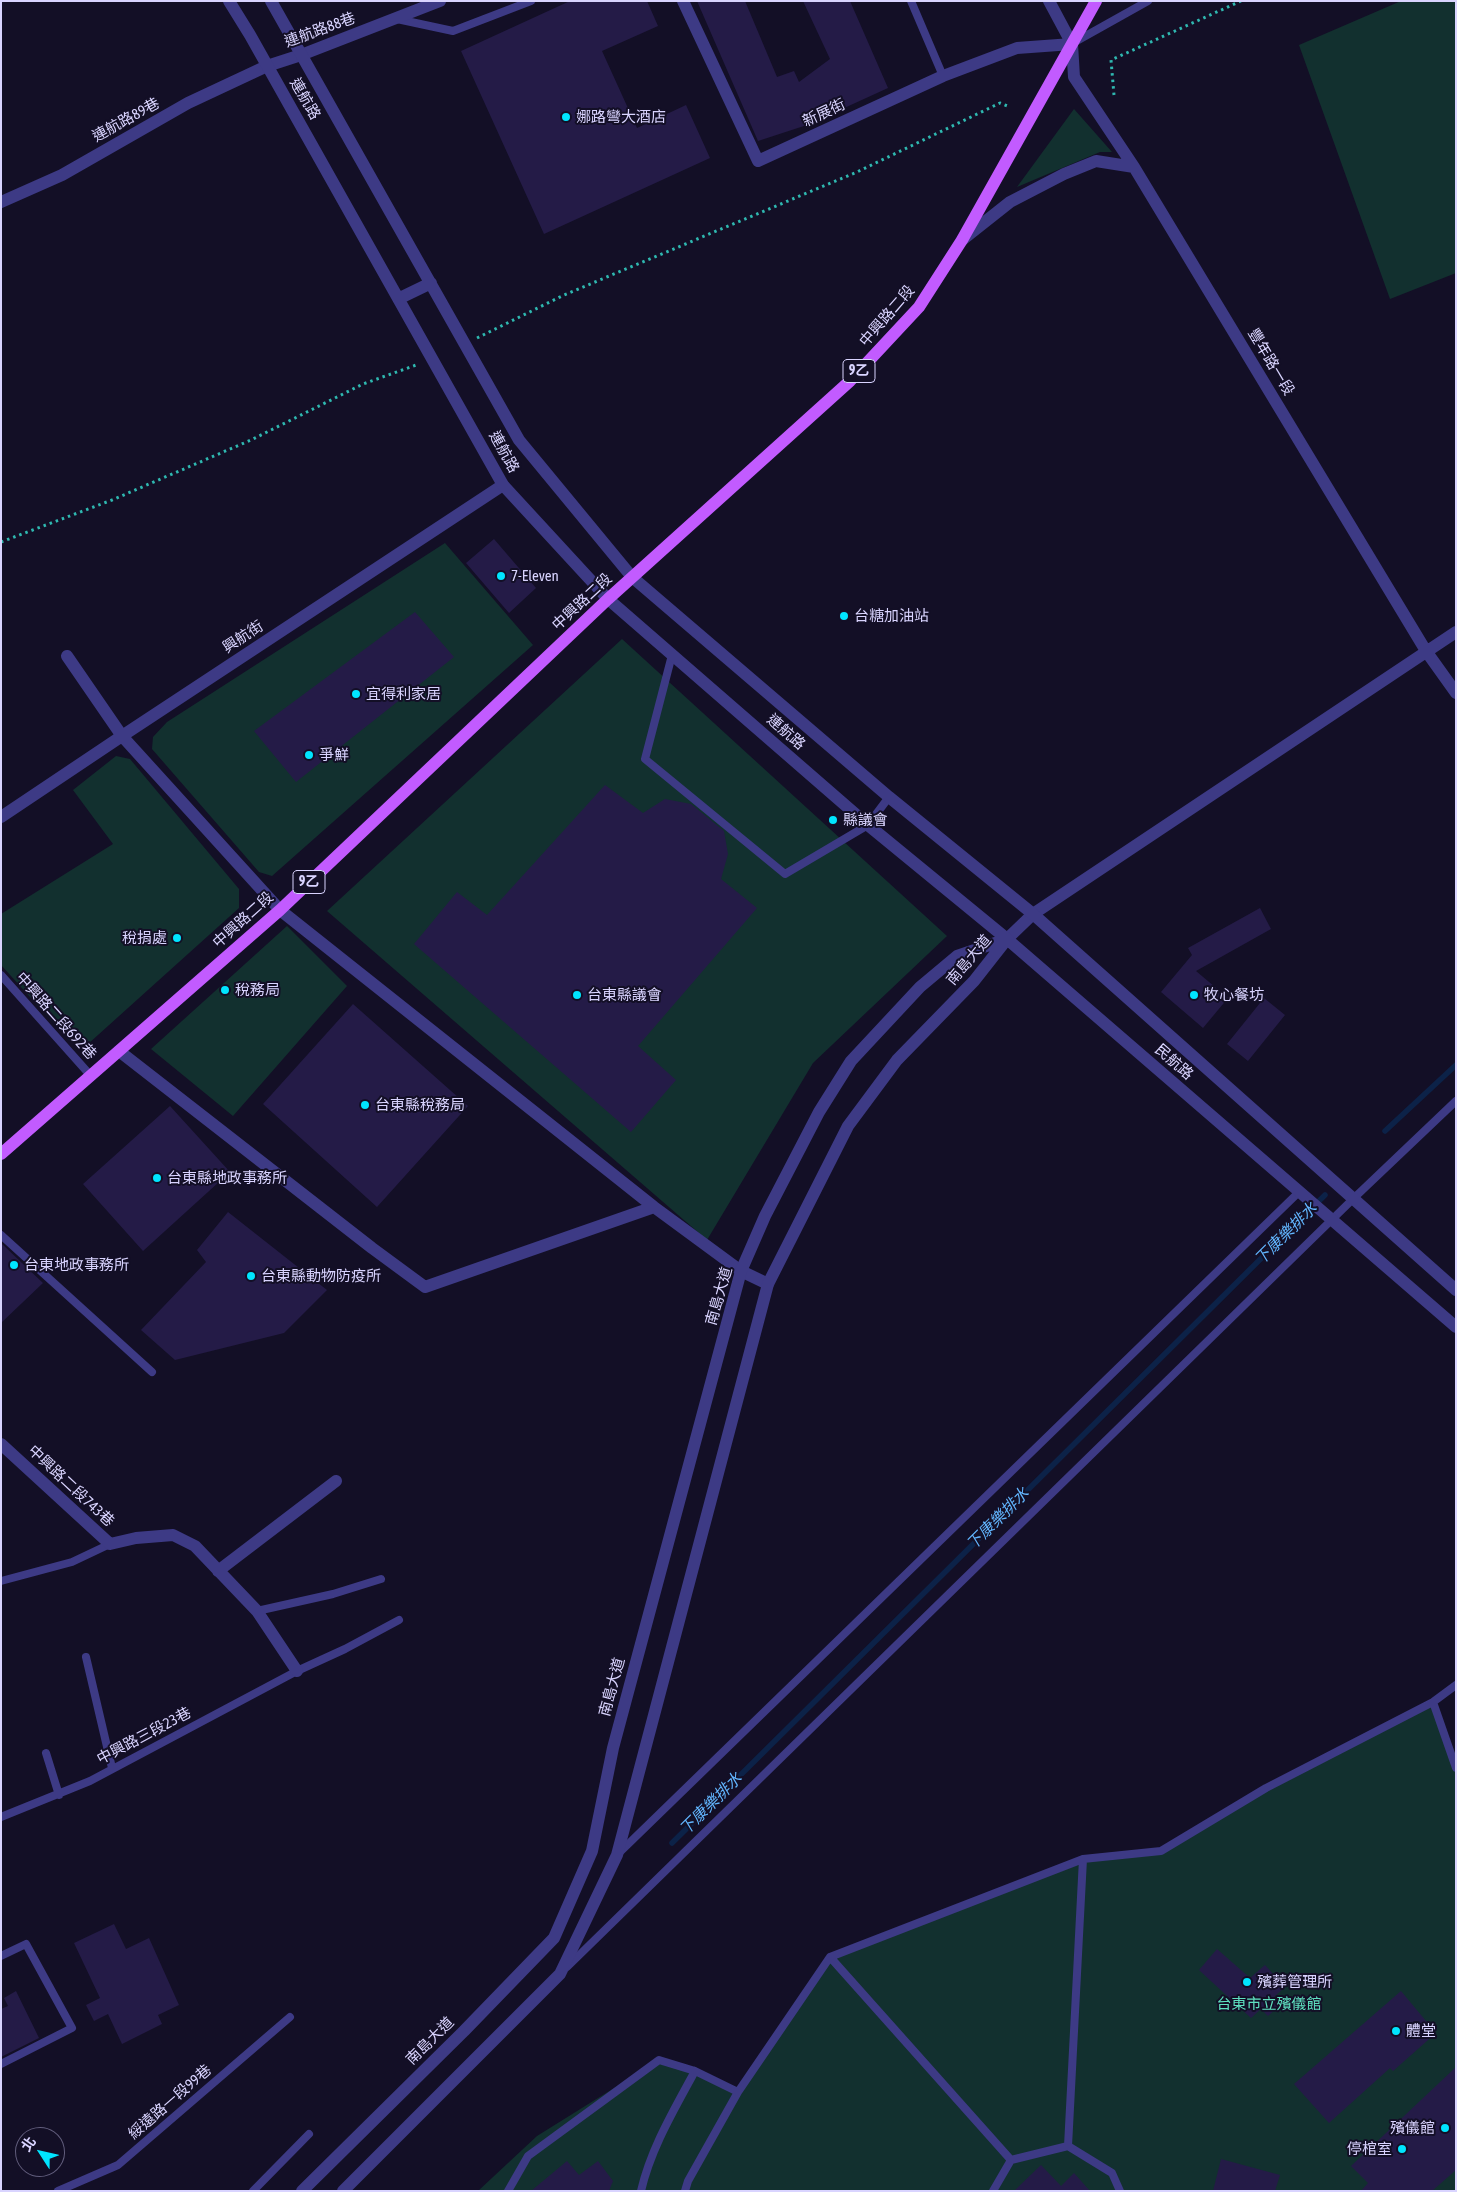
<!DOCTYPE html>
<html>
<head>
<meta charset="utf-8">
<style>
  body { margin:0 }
  #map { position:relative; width:1457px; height:2192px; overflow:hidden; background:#130f26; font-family:"Asap Condensed","Noto Sans TC",sans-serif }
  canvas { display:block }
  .frame { position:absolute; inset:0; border:2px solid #d9d4ff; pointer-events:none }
  .north { position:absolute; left:15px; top:2127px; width:50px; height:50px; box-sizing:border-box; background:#130f26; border:1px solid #625e7d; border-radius:50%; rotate:305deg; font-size:14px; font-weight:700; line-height:20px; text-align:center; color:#d9d4ff }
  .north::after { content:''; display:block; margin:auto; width:18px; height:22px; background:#00e5ff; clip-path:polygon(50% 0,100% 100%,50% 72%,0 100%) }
</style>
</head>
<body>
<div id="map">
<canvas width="1457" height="2192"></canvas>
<div class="frame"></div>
<div class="north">北</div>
</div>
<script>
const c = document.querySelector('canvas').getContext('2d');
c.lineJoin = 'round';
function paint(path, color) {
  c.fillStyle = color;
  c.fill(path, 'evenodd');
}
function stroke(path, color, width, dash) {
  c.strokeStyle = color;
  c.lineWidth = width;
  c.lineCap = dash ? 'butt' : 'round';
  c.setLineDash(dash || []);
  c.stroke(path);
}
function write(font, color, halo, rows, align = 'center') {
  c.font = font + ' "Asap Condensed","Noto Sans TC",sans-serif';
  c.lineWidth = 4;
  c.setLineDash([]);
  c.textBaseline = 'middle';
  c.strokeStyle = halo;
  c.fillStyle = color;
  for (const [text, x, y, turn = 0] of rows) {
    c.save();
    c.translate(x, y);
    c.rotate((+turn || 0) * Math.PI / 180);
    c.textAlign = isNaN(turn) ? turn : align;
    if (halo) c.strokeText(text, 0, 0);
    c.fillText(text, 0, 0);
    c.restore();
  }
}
const green = new Path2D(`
  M1401,1H1456V273L1390,299L1299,45Z
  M1074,109L1112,152H1100L1017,187Z
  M445,543L533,645L272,876L259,872L152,749L153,737L167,722Z
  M622,639L947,936L813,1063L707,1240L327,911Z
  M116,756L130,759L239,889V908L88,1044L70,1041L1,965V914L113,844L73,790Z
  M287,926L347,986L233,1116L151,1049Z
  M1433,1702L1456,1768V2191H478L537,2136L659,2060L738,2092L830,1957L1083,1859L1161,1851L1266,1788Z`);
const stream = new Path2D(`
  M1385,1131L1456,1065
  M672,1843L1325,1195`);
const building = new Path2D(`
  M570,1H647L658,26L602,51L637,128L686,105L710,158L544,234L461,51Z
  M697,1H745L777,77L794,71L799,82L830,59L803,1H850L888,88L807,125L758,141Z
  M494,539L536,588L509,613L466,563Z
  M415,612L454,657L296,782L254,731Z
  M605,785L643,813L665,799L691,804L724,831L728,854L721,879L757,908L638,1046L676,1080L631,1132L414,944L457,892L487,915Z
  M1260,908L1271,929L1196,971L1228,998L1203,1028L1161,992L1192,955L1188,948Z
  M1264,998L1285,1015L1248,1061L1227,1044Z
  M353,1004L468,1106L377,1207L263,1104Z
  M170,1106L230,1172L143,1251L83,1184Z
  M228,1212L327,1290L284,1333L175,1360L141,1330L206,1262L197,1250Z
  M1,1243L43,1283L1,1323Z
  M114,1924L126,1949L149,1938L179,2005L158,2015L162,2024L122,2044L108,2014L94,2021L86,2005L100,1998L74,1943Z
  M1217,1949L1250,1978L1265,1965L1285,1987L1274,1997L1281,2004L1268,2016L1261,2009L1251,2018L1199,1970Z
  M16,1991L39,2038L1,2057V2009L8,2006L4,1998Z
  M1401,1991L1436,2033L1393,2071L1390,2068L1329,2123L1294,2084Z
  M1456,2067V2170L1432,2191H1361L1368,2183L1351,2166Z
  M1221,2159L1280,2175L1275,2191H1213Z
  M567,2161L579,2175L598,2161L613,2181L609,2191H531Z
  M1041,2165L1061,2186L1074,2173L1090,2191H1014Z`);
const path = new Path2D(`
  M1114,95L1111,60L1241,1
  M477,338L564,295L857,172L1000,103L1010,107
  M1,542L112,500L251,440L363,384L419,364`);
const service = new Path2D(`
  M911,1L943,76
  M397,19L453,31L531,1
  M1073,43L1148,1
  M672,655L645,759L785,874L868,825L889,797
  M1,975L91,1076
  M1,1235L152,1372
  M1,1581L72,1562L110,1544
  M257,1611L333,1594L381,1579
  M86,1657L112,1768
  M1433,1702L1456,1768
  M46,1753L59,1795
  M1,1817L90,1781L297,1671L345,1649L399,1620
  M620,1852L1299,1192
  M1083,1859L1068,2146L1112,2173L1120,2191
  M1,1956L26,1944L72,2028L1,2064
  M830,1957L1011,2160L993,2191
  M567,1967L1354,1198L1456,1101
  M1011,2160L1068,2146
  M58,2191L118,2165L290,2017
  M253,2191L309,2134
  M508,2191L528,2156L659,2060L695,2071L738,2092
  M641,2191C651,2148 674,2110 695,2071
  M685,2191L688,2181L738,2092L830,1957L1083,1859L1161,1851L1266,1788L1433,1702L1456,1685`);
const minor = new Path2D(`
  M683,1L758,161L943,76L1017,48L1072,44
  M1049,1L1072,44L1074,77L1134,167L1426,651L1456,693
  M1,202L62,175L188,103L267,66L301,55L440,1
  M962,240L1010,202L1064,174L1096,161L1134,167
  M67,656L122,736L280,910L654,1207L741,1271L768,1284
  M1,817L122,736L503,485
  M1007,939L1033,914L1456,632
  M119,1051L372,1248L425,1287L654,1207
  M1,1444L110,1544L136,1538L173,1535L195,1546L257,1611L297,1671
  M218,1571L336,1481`);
const tertiary = new Path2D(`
  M229,1L250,35L503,485L608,599L868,825L1007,939L1456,1327
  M271,1L519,440L632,577L889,797L1033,914L1456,1290
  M400,298L431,283
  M302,2191L464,2031L554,1938L592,1851L613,1748L741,1271L765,1216L819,1112L851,1061L920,987L957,956L1007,939
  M343,2191L560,1974L617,1855L768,1284L848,1126L897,1060L974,981L1007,939`);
const primary = new Path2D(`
  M1,1154L280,910L608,599L850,381L919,307L962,240L1096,1`);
const markers = [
  [566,117,5,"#00e5ff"],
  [501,576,5,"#00e5ff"],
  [844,616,5,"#00e5ff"],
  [356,694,5,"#00e5ff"],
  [309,755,5,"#00e5ff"],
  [833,820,5,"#00e5ff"],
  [177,938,5,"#00e5ff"],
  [225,990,5,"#00e5ff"],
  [577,995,5,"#00e5ff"],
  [1194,995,5,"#00e5ff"],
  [365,1105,5,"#00e5ff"],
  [157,1178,5,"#00e5ff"],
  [14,1265,5,"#00e5ff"],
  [251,1276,5,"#00e5ff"],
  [1247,1982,5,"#00e5ff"],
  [1396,2031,5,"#00e5ff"],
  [1445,2128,5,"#00e5ff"],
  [1402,2149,5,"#00e5ff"]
];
const shields = [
  [859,371,32],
  [309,882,32]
];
const shieldNames = [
  ["9乙",859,371],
  ["9乙",309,882]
];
const streetNames = [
  ["連航路88巷",320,30,-20],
  ["連航路",305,99,60],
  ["新展街",824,113,-25],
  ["連航路89巷",126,120,-29],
  ["中興路二段",887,316,-49],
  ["豐年路一段",1271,362,59],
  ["連航路",504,452,61],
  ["中興路二段",582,602,-43],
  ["興航街",243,637,-33],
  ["連航路",786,732,41],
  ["中興路二段",243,920,-42],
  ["南島大道",969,960,-50],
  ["中興路二段692巷",56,1016,48],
  ["民航路",1174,1062,41],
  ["南島大道",719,1296,-74],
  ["中興路二段743巷",71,1486,43],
  ["南島大道",612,1687,-75],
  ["中興路三段23巷",144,1736,-28],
  ["南島大道",430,2041,-45],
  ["綏遠路一段99巷",170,2102,-41]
];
const poiNames = [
  ["娜路彎大酒店",576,117],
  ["7-Eleven",511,576],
  ["台糖加油站",854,616],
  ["宜得利家居",366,694],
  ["爭鮮",319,755],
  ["縣議會",843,820],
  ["稅捐處",167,938,"right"],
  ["稅務局",235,990],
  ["台東縣議會",587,995],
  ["牧心餐坊",1204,995],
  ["台東縣稅務局",375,1105],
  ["台東縣地政事務所",167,1178],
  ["台東地政事務所",24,1265],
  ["台東縣動物防疫所",261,1276],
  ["殯葬管理所",1257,1982],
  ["體堂",1406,2031],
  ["殯儀館",1435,2128,"right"],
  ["停棺室",1392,2149,"right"]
];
const parkNames = [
  ["台東市立殯儀館",1269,2004]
];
const waterNames = [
  ["下康樂排水",1286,1234,-45],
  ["下康樂排水",998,1519,-45],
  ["下康樂排水",711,1804,-45]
];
paint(green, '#12302f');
stroke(stream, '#0c2248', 5.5);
paint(building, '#241b47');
stroke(path, '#2fb8b0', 3, [2.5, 4]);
stroke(service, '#3d3a85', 8);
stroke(minor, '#3d3a85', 12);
stroke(tertiary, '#3d3a85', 12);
stroke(primary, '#c25bff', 12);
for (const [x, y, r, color] of markers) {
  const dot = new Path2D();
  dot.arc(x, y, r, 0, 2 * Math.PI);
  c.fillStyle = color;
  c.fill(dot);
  stroke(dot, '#130f26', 2);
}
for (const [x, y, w] of shields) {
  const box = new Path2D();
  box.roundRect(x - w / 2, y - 11.5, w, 23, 4);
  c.fillStyle = '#130f26';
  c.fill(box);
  stroke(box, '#d9d4ff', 1);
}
write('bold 14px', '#d9d4ff', null, shieldNames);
write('15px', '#d9d4ff', '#130f26', streetNames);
write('15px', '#d9d4ff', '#130f26', poiNames, 'left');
write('15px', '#5fe0c0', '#130f26', parkNames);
write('italic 16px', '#62b6ff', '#130f26', waterNames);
</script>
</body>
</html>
